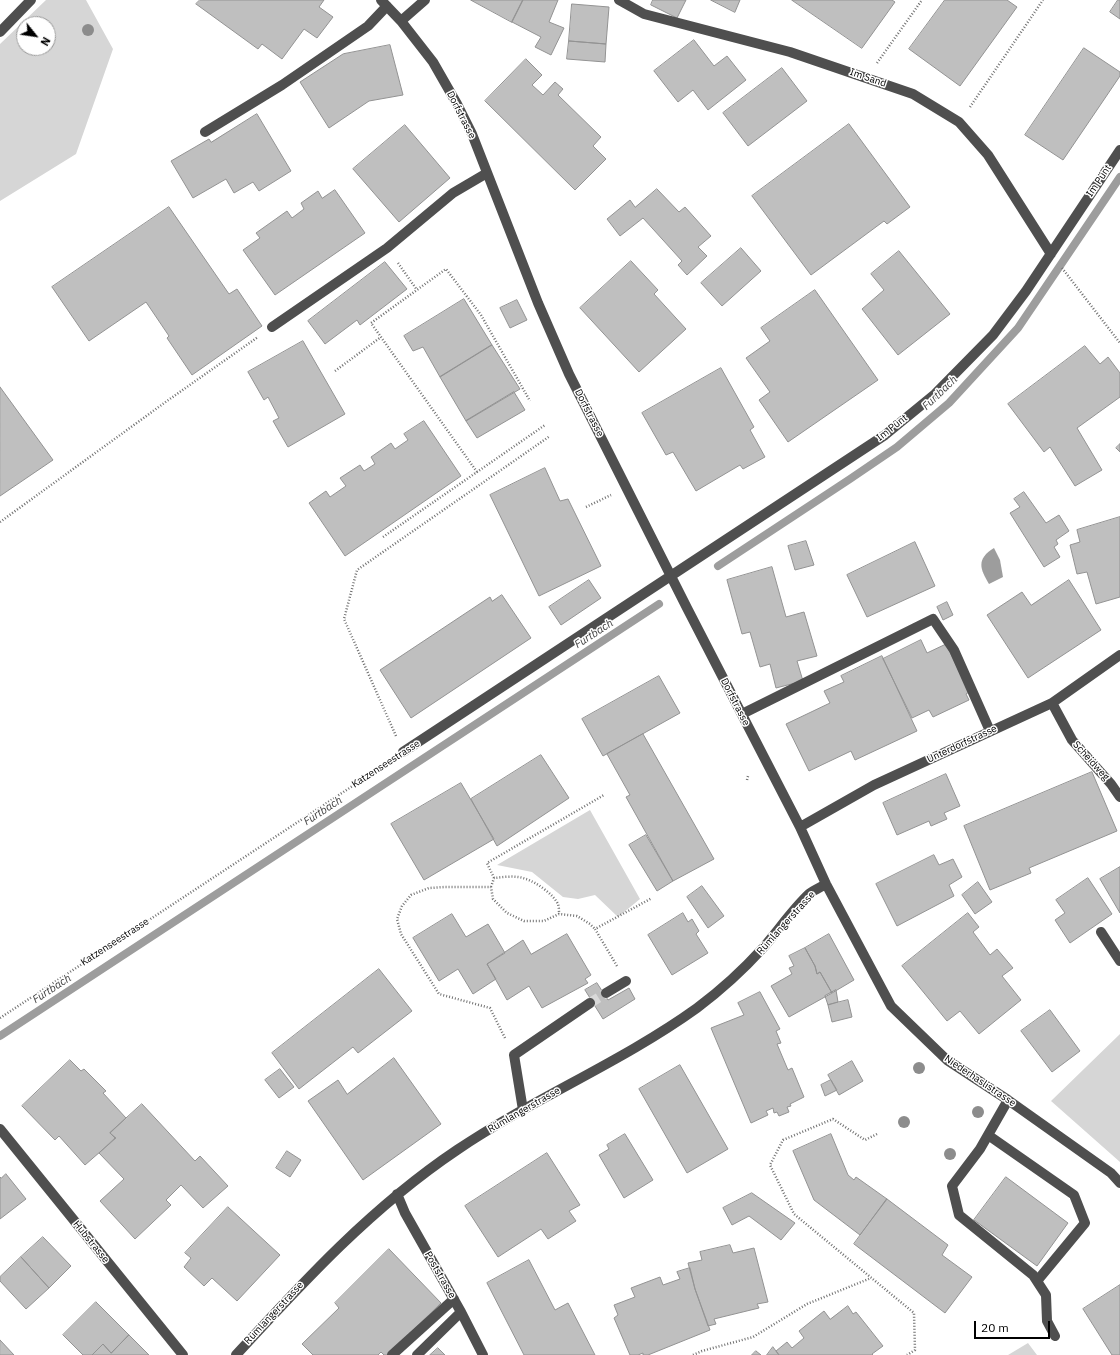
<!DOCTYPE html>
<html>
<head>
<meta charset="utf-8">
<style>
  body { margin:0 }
  #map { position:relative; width:1120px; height:1355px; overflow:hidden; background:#fff; font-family:"IBM Plex Sans",sans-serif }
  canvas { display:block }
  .north { position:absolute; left:16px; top:16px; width:40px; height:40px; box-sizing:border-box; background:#fff; border:1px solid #999; border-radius:50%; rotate:120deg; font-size:11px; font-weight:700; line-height:16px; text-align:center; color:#000 }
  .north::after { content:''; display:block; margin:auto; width:14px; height:18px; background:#000; clip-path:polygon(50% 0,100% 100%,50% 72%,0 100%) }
  .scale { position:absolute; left:974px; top:1321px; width:76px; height:18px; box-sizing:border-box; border:2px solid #000; border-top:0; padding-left:5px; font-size:12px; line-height:14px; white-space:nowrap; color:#000; -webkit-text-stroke:3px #fff; paint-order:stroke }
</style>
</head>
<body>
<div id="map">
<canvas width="1120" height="1355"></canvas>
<div class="north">N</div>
<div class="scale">20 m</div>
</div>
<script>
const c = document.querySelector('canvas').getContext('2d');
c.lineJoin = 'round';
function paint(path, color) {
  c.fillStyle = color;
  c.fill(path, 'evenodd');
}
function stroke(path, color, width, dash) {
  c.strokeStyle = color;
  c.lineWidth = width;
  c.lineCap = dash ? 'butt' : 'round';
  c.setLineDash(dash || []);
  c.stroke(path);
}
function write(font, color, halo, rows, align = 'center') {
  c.font = font + ' "IBM Plex Sans",sans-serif';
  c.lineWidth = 3;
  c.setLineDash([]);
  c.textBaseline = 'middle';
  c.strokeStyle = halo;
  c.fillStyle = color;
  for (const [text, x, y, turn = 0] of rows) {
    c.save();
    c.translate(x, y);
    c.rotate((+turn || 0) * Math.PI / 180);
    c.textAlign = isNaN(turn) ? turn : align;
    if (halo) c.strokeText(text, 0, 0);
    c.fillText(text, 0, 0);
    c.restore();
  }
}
const green = new Path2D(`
  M46,0H86L113,49L76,154L0,201V44ZM24,24H48V48H24Z
  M590,810L640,899L618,917L595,895L578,899L563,897L532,872L497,865Z
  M1120,1034V1162L1051,1101Z
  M1028,1343L1037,1355H1008Z`);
const water = new Path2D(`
  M994,548L1000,560L1003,577L989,584C980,569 976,559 994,548Z`);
const stream = new Path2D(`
  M718,566L850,479L897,447L949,403L1018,328L1120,177
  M0,1036L659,604`);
const building = new Path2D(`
  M200,0H324L319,7L333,17L317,38L304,29L282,59L262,44L258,49L196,4Z
  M471,0H523L512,22Z
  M523,0H558L549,22L564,28L551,55L535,47L541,37L512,22Z
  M653,0H686L677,18L651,5Z
  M711,0H740L735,12Z
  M792,0H892L895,2L862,48Z
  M945,0H1007L1017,7L960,86L909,49Z
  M1118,0H1120V19L1110,12Z
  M572,4L609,7L606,44L569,41Z
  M694,40L714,66L727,56L746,80L708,110L693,90L678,102L654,71Z
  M569,41L606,44L605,62L567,59Z
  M390,45L403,95L369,101L329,128L300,82L343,54Z
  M1084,48L1120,72V76L1063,160L1025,135Z
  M526,59L542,75L532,85L543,95L555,82L563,89L558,95L601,137L593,146L606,159L575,190L485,101Z
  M782,68L807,101L748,146L723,113Z
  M257,114L291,171L259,191L253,182L234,193L226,179L193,198L171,161L209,139L211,142Z
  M849,124L910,207L887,224L884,221L811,275L752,196Z
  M405,125L450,178L399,222L353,169Z
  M657,189L679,212L685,207L711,236L698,247L707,256L687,275L678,265L682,261L643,218L620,236L607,219L630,200L635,207Z
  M335,190L365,233L275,295L243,250L260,238L256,233L287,211L292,218L304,209L301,203L318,191L322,198Z
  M169,207L229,294L237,289L262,326L192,375L167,338L169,336L146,302L89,341L52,287Z
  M741,248L761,271L722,306L701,283Z
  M899,251L950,314L898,355L862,309L884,290L871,274Z
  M631,261L658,290L654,294L686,329L639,372L580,308Z
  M385,262L407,289L360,325L357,320L325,344L308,321Z
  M815,290L878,380L788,442L759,400L770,392L746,358L770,341L761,328Z
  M464,299L492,345L440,377L423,347L413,351L404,336Z
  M517,300L527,320L510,328L500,308Z
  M303,341L345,414L288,447L273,421L279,418L268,397L264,400L248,372Z
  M492,345L520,389L466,421L440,377Z
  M1085,346L1100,364L1108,357L1120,373V397L1077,428L1102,470L1075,486L1050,447L1044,452L1008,404Z
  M721,368L754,427L750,430L765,457L743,469L740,465L696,491L673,452L666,455L642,413Z
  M0,387L53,460L0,496Z
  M514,392L525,410L477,438L466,421Z
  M424,421L461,476L345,556L309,503L326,491L330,497L346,486L340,478L360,465L364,471L375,464L371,457L391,443L395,449L408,440L404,434Z
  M1120,444V452L1116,448Z
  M545,468L560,501L568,499L601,566L539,596L490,495Z
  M1024,492L1046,523L1059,515L1069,531L1056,540L1058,544L1054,547L1060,557L1044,567L1010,513L1020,507L1014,499Z
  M1120,517V597L1096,604L1087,572L1077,574L1070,545L1080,542L1077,530Z
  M806,541L814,565L795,570L788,546Z
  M915,542L935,586L867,617L847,575Z
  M772,567L786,617L804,612L817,656L797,661L803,681L776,688L770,664L760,667L750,632L742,634L727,580Z
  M589,580L601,598L561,625L549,607Z
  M1069,580L1101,630L1028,678L987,615L1022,592L1031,605Z
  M502,595L531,638L411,718L380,670L490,597L492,601Z
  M947,602L953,615L943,620L937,607Z
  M921,640L927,653L946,644L969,692L966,694L969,700L933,717L929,710L912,718L883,659Z
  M882,656L917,731L855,760L851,751L809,771L786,724L830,703L824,691L844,682L841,676Z
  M659,676L680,713L603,756L582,719Z
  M643,734L714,859L673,881L626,797L630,795L607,754Z
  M541,755L569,798L497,846L471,799Z
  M1092,772L1117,831L1029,868L1031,873L990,890L964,826Z
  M946,774L960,806L944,813L947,819L931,826L929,821L897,835L883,803Z
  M461,783L494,839L424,880L391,824Z
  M646,835L673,881L657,891L629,845Z
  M934,855L939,865L953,859L962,877L949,885L954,896L897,926L876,884Z
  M1120,867V913L1100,879Z
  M1088,878L1112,914L1070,943L1055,920L1065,913L1056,900Z
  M978,882L992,902L975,914L962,895Z
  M702,886L724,916L708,928L687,897Z
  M683,913L688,922L692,919L699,931L696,934L708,953L672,975L648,935Z
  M968,913L979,927L973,932L990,955L997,949L1013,968L1002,976L1021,1000L979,1034L960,1011L947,1021L902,966Z
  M452,914L466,937L488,924L505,953L487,964L496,979L473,994L458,969L439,981L413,938Z
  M567,934L591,975L585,979L588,983L542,1008L529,986L507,1000L487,964L523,940L531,954Z
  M829,934L854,980L832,993L820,972L817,974L815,966L805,948Z
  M805,948L815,966L817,974L820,972L832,993L789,1017L771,986L792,974L789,968L794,966L789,956Z
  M379,969L412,1011L358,1053L353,1047L299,1089L272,1053Z
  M597,983L608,1000L629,988L635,999L603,1019L585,990Z
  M836,990L838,1002L828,1005L825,996Z
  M760,992L780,1029L776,1031L781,1043L777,1044L788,1070L792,1068L804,1097L790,1104L791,1106L787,1107L789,1112L779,1116L777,1112L774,1113L773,1108L766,1111L768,1115L751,1123L711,1028L744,1015L738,1003Z
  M848,1000L852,1017L832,1022L828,1005Z
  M1050,1010L1080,1051L1052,1072L1021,1031Z
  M394,1058L441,1124L363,1180L308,1101L338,1080L347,1094Z
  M70,1060L81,1071L84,1069L106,1091L103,1093L126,1118L110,1133L116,1138L85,1165L59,1136L55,1140L22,1106Z
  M852,1061L863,1081L839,1095L828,1075Z
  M680,1065L728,1149L687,1173L639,1089Z
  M280,1069L294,1087L279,1098L265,1080Z
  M831,1080L837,1090L825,1096L821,1085Z
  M142,1104L195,1161L200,1156L228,1186L203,1208L181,1185L166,1200L171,1205L135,1239L100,1201L124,1179L99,1153L115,1138L110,1133Z
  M625,1134L653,1180L624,1198L599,1155L609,1149L607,1145Z
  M831,1134L848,1175L854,1180L856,1177L887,1199L860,1235L814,1200L793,1151Z
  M287,1151L301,1160L290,1177L276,1168Z
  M547,1153L580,1205L569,1211L576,1221L548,1239L541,1229L498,1257L465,1206Z
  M6,1174L26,1199L0,1219V1177L1,1178Z
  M1006,1177L1068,1223L1037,1266L974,1220Z
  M752,1193L795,1223L781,1240L749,1216L732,1225L723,1208Z
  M887,1199L948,1245L942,1255L972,1277L945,1313L854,1244Z
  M228,1207L280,1255L237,1301L212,1278L204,1286L184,1267L191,1258L185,1253Z
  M43,1237L71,1266L49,1288L21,1257Z
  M730,1245L733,1253L754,1248L768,1302L757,1304L759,1308L714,1319L716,1324L708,1326L695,1289L688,1263L702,1260L700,1252Z
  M389,1249L441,1303L388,1355H384L381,1352L378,1355H313L302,1344L339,1308L335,1303Z
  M21,1257L49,1288L26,1309L0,1281V1277Z
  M529,1260L555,1310L568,1303L595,1355H524L487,1283Z
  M690,1268L695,1289L710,1330L648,1355H643V1353L638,1355H630L614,1318L618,1315L614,1305L635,1297L631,1288L660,1277L663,1285L680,1279L677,1272Z
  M1120,1285V1355H1112L1083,1309Z
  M96,1302L129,1335L111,1353L103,1344L92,1355H83L63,1335Z
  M848,1306L853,1314L856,1312L883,1346L872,1354L873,1355H779L776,1351L787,1342L792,1348L804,1338L799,1331L824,1311L830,1319Z
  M129,1335L149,1355H92L103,1344L111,1353Z
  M0,1340L14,1355H0Z
  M773,1347L779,1355H767Z
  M438,1348L445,1355H430Z
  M756,1351L761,1355H752Z`);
const minorTunnel = new Path2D(`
  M590,1003L606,993`);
const path = new Path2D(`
  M877,63L922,0
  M970,107L1043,0
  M398,263L417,290
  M1062,268L1120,343
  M335,371L381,337
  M477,472L371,323L446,269L481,315L530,401
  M586,507L611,495
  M0,522L167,401L258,337
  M383,537L545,425
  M396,736L344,619L357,570L550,436
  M747,780L748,776
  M494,878L487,863L604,795
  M491,887L494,878C504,877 516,875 526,879C536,882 553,894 558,904C559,907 559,911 559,914
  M617,966L595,929L652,898
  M0,1018L389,762
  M505,1038L490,1008L439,994L401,934L397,919L402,906L411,895L429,888L445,887H491L493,899L507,913L524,921H544L559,914L577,916L590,924L595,929
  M877,1134L865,1140L833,1119L783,1140L770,1165L794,1214L914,1313L915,1350L907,1355
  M693,1355L702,1351L753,1337L807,1304L871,1278`);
const minor = new Path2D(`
  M381,0L401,21L433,62L457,104L472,134L538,303L569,374L687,608L800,827L826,884L891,1006L947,1060L1008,1100L1111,1173L1120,1183
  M619,0L644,14L790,52L913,94L959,122L988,155L1051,254
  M401,21L425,0
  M0,32L31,0
  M205,132L282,85L368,26L387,6
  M272,327L387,248L453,193L487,173
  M1052,703L1072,740L1111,784L1120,797
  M742,714L933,619L954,650L990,731
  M403,752L885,435L935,394L993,335L1026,291L1120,150
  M800,827L874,785L1052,703L1120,655
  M1101,932L1120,961
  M606,993L626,981
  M1008,1100L980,1149L952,1186L959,1215L1033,1275L1046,1295L1047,1321L1055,1336
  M523,1110L514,1055L590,1003
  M0,1129L183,1355
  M988,1135L1074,1195L1085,1223L1037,1281
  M397,1194L405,1213L461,1312L483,1355
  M236,1355C304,1281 372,1207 457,1150C534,1098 622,1062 697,1008C721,990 742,971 762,949C778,931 792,910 809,894C814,890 821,887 826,884
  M392,1355L454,1299
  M417,1355L461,1312`);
const trees = [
  [88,30],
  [919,1068],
  [978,1112],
  [904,1122],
  [950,1154]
];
const streetNames = [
  ["Im Sand",868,78,19],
  ["Dorfstrasse",461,115,63],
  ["Im Pünt",1099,181,-56],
  ["Dorfstrasse",589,413,63],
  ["Im Pünt",892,428,-38],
  ["Dorfstrasse",735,702,63],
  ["Unterdorfstrasse",962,744,-25],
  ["Scheidweg",1091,761,48],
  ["Katzenseestrasse",386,764,-33],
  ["Rümlangerstrasse",786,923,-48],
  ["Katzenseestrasse",115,942,-33],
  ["Niederhaslistrasse",980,1081,34],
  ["Rümlangerstrasse",524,1110,-30],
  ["Hubstrasse",91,1242,51],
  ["Poststrasse",440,1275,60],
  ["Rümlangerstrasse",274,1313,-47]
];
const waterNames = [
  ["Furtbach",940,393,-44],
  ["Furtbach",594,634,-33],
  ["Furtbach",323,811,-33],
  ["Furtbach",52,989,-33]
];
paint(green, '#d6d6d6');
paint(water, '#9d9d9d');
stroke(stream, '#9d9d9d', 8);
paint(building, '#bfbfbf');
stroke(building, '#939393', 1);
stroke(minorTunnel, '#d9d9d9', 10, [10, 5]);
stroke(path, '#717171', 2.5, [1, 2]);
stroke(minor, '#4f4f4f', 10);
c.fillStyle = '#8c8c8c';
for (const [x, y] of trees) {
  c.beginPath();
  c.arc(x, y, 6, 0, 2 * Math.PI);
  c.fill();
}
write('10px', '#000', '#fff', streetNames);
write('italic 11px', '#3e3e3e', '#fff', waterNames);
</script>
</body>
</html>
